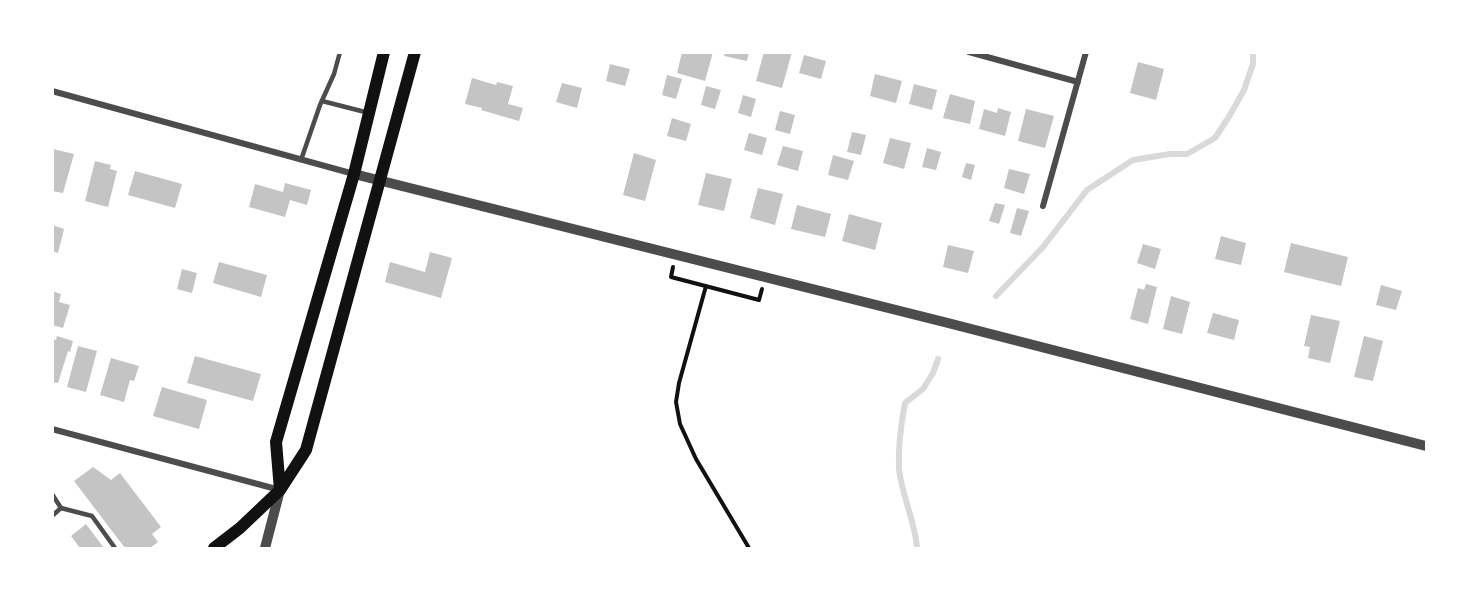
<!DOCTYPE html>
<html>
<head>
<meta charset="utf-8">
<style>
  body { margin:0 }
  #map { position:relative; width:1479px; height:601px; overflow:hidden; background:#fff; font-family:"Source Serif 4",serif }
  canvas { display:block }
  .frame { position:absolute; inset:0; border:54px solid #fff; pointer-events:none }
</style>
</head>
<body>
<div id="map">
<canvas width="1479" height="601"></canvas>
<div class="frame"></div>
</div>
<script>
const c = document.querySelector('canvas').getContext('2d');
c.lineJoin = 'round';
function stroke(path, color, width, dash) {
  c.strokeStyle = color;
  c.lineWidth = width;
  c.lineCap = dash ? 'butt' : 'round';
  c.setLineDash(dash || []);
  c.stroke(path);
}
function paint(path, color) {
  c.fillStyle = color;
  c.fill(path, 'evenodd');
}
const stream = new Path2D(`
  M996,296L1043,247L1087,190L1133,160L1170,154H1187L1215,138L1230,115L1244,90L1253,64V52
  M917,548C915,521 902,496 899,469C898,447 901,424 905,403L923,389L933,373L938,359`);
const building = new Path2D(`
  M682,52H713L705,81L677,73Z
  M725,52H749L747,61L724,56Z
  M764,52H792L782,88L756,81Z
  M804,55L826,61L821,79L799,73Z
  M1138,62L1164,69L1156,100L1130,93Z
  M610,64L630,69L625,86L606,81Z
  M875,74L902,81L896,103L870,96Z
  M667,75L682,79L676,99L662,95Z
  M472,78L496,85L497,82L513,86L508,104L523,108L519,121L481,110L482,108L465,104Z
  M562,83L582,88L577,108L556,102Z
  M914,84L937,90L932,110L909,104Z
  M706,86L721,90L715,109L701,105Z
  M950,94L975,101L970,124L943,118Z
  M743,95L756,99L751,117L738,113Z
  M998,108L1011,112L1005,136L979,129L984,109L997,113Z
  M1026,109L1054,116L1045,148L1018,141Z
  M780,111L795,115L790,134L775,130Z
  M672,118L691,124L686,141L667,136Z
  M852,132L866,135L861,155L847,152Z
  M749,133L767,138L762,155L744,150Z
  M890,138L911,143L904,169L883,163Z
  M783,146L803,151L798,171L777,165Z
  M927,148L941,152L936,170L922,167Z
  M53,149L74,154L63,193L52,191Z
  M634,153L656,160L645,201L623,195Z
  M833,155L854,161L848,180L828,175Z
  M95,161L111,165L110,169L117,171L108,207L85,201Z
  M966,163L975,165L971,180L962,177Z
  M1009,169L1030,174L1024,194L1004,188Z
  M135,171L182,184L175,208L128,195Z
  M706,173L732,179L724,211L698,205Z
  M285,183L311,190L307,205L290,200L285,217L249,207L255,184L283,192Z
  M758,188L783,194L775,225L750,218Z
  M995,203L1005,205L999,224L989,221Z
  M797,205L831,214L825,237L791,229Z
  M1017,208L1029,211L1021,236L1010,233Z
  M849,214L882,223L875,250L842,241Z
  M52,225L64,229L58,253L52,251Z
  M1221,236L1246,243L1241,265L1215,259Z
  M1291,243L1348,257L1341,286L1284,272Z
  M1143,244L1161,249L1155,269L1137,263Z
  M948,245L974,251L968,273L943,267Z
  M430,252L452,258L441,298L385,282L390,262L425,272Z
  M219,262L267,275L261,297L213,283Z
  M182,269L197,273L192,293L177,289Z
  M1146,284L1157,287L1148,324L1130,319L1138,288L1144,290Z
  M1381,285L1402,291L1396,310L1376,305Z
  M52,291L61,294L59,302L70,305L63,328L52,325Z
  M1171,296L1190,302L1182,334L1163,329Z
  M1213,313L1239,320L1234,340L1207,333Z
  M1311,315L1340,321L1330,363L1308,358L1310,347L1304,346Z
  M57,336L73,341L70,352L68,351L58,383L52,382V339L56,340Z
  M1364,336L1383,341L1373,381L1354,377Z
  M78,346L97,351L86,392L67,387Z
  M195,356L261,374L253,401L187,383Z
  M111,358L139,366L134,381L130,380L124,402L100,395Z
  M162,387L207,400L199,429L153,416Z
  M93,467L111,480L120,473L161,527L152,534L158,542L150,548H125L74,481Z
  M86,524L104,548H80L71,536Z`);
const path = new Path2D(`
  M673,267L671,277L759,300L762,289
  M706,286L679,383L676,402L680,424L696,459L749,548`);
const service = new Path2D(`
  M322,101L369,113
  M301,160L320,105L334,74L340,52
  M52,494L61,508L92,516L115,548
  M52,516L61,508`);
const minor = new Path2D(`
  M969,52L1078,82
  M52,91L354,174
  M1043,206L1086,52
  M52,429L280,490`);
const tertiary = new Path2D(`
  M354,174L948,323L1426,446
  M265,548L280,490`);
const secondary = new Path2D(`
  M280,490L276,442L354,174L384,52
  M214,548L240,528L280,490L306,450L415,52`);
stroke(stream, '#d9d9d9', 6);
paint(building, '#c4c4c4');
stroke(path, '#111', 4);
stroke(service, '#4c4c4c', 4.5);
stroke(minor, '#4c4c4c', 6);
stroke(tertiary, '#4c4c4c', 10);
stroke(secondary, '#111', 12);
</script>
</body>
</html>
